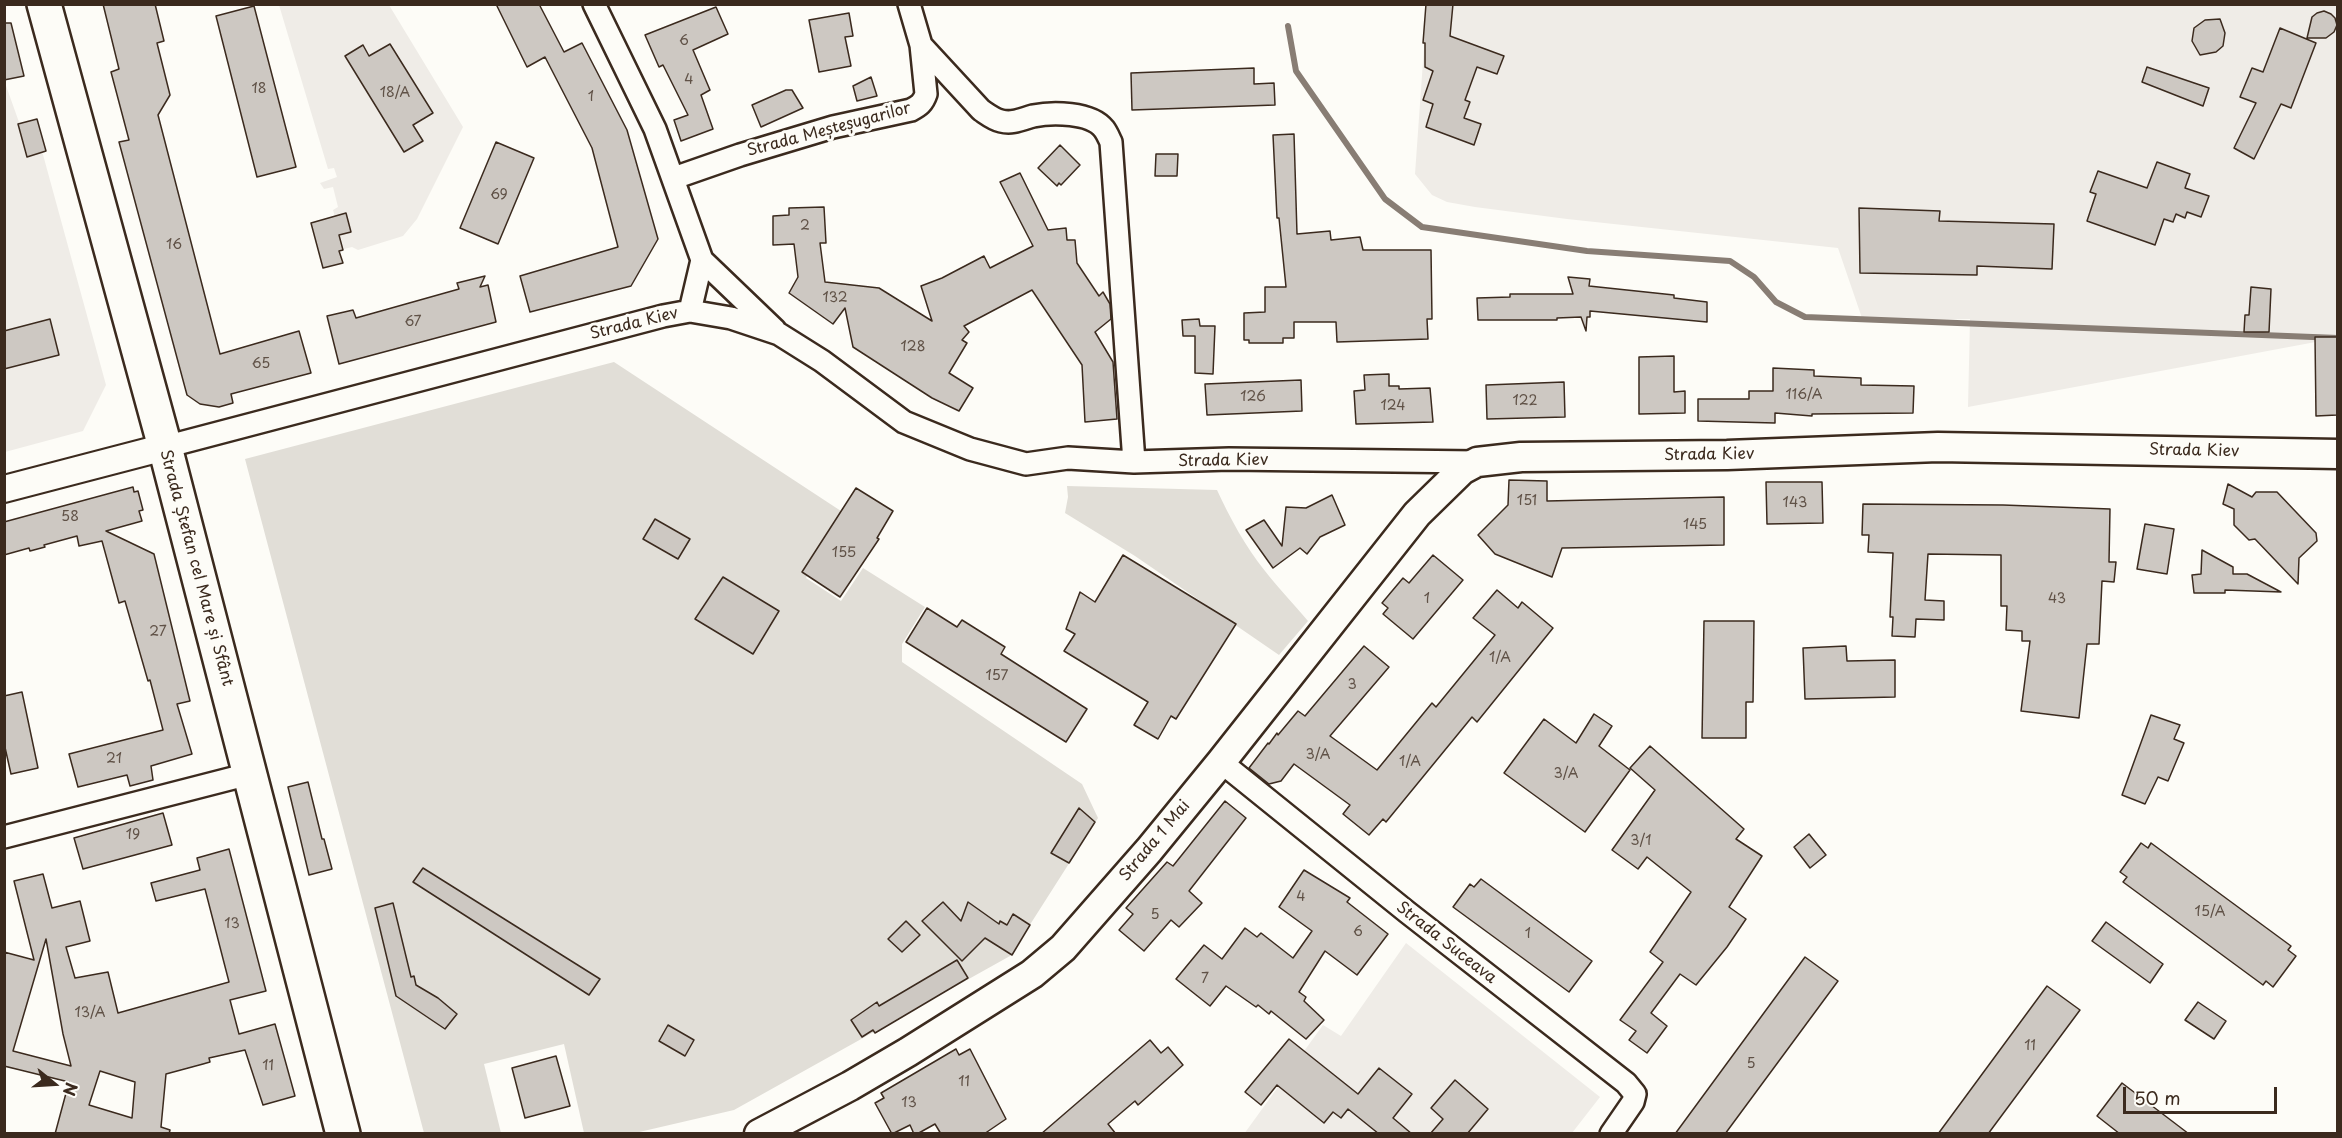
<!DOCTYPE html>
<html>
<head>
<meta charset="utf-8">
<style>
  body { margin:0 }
  #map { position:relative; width:2342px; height:1138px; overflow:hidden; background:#fdfcf7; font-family:"Playpen Sans",sans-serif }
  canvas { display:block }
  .frame { position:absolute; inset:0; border:6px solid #3b2a1e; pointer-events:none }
  .north { position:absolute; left:24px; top:1054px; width:60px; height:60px; -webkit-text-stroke:4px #fdfcf7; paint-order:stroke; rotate:108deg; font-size:16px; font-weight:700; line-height:24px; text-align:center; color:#3b2a1e }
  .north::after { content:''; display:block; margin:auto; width:21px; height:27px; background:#3b2a1e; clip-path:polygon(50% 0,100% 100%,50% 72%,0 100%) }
  .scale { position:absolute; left:2123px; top:1087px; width:154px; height:27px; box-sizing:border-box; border:3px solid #3b2a1e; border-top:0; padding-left:8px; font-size:18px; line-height:21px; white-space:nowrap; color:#3b2a1e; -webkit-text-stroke:4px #fdfcf7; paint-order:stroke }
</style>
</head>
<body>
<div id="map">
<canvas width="2342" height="1138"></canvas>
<div class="frame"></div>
<div class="north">N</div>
<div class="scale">50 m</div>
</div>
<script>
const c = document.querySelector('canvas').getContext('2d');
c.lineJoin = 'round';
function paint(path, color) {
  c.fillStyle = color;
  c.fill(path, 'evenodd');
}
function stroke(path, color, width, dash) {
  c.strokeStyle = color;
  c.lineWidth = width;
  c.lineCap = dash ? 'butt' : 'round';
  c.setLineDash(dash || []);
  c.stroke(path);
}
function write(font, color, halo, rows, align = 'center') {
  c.font = font + ' "Playpen Sans",sans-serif';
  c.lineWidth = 6;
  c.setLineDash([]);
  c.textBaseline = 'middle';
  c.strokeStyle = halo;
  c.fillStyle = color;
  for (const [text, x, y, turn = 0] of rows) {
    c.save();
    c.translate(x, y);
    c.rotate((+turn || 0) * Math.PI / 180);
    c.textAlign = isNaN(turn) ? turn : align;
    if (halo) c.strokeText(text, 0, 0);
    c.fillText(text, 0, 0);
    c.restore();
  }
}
const built = new Path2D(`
  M279,5H389L463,127L417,219L403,236L358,250L352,247L344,249L333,210L338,207L333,187L324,189L320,183L337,177L334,168L328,169Z
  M1427,5H2337V338L1968,407L1970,319L1863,321L1838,248L1567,219L1475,207L1447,202L1432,195L1415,174Z
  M4,80L20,125L42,151L106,385L83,431L5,452Z
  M1406,943L1600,1097L1572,1133L1244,1134L1323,1025L1341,1036Z`);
const green = new Path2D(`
  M614,362L844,513L804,573L807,576L806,578L841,601L863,568L925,607L902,644V662L1082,784L1098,818L1010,956L734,1110L635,1133H584L564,1044L484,1064L501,1133H424L245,459Z
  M1067,486L1217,490C1230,518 1245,546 1265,571C1278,588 1294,604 1308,621L1279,655L1135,556L1065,513L1068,497Z`);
const stream = new Path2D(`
  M1288,26L1296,71L1385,199L1422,227L1587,251L1730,261L1754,277L1776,302L1805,317L2338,338`);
const building = new Path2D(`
  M103,4H155L164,41L157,43L170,95L158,115L220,354L299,331L311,373L231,394L233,403L219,407L200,404L187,395L119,142L129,140L111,72L119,69Z
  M496,4H539L564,52L582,43L627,130L658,239L631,286L530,312L520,276L618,247L592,148L545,57L527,67Z
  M1426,4H1453L1450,36L1504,56L1497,74L1477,67L1465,100L1470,102L1464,118L1481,124L1474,145L1426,127L1433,104L1423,100L1433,71L1425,67V43H1423Z
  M254,6L296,167L257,177L216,16Z
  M716,7L728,34L693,50L710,90L701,95L713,129L681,141L674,120L688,115L663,65L659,67L645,35Z
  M2324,11L2331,14L2335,18L2337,25L2334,32L2326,38H2307L2312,17L2317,13Z
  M849,13L853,36L845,37L851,66L819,72L809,20Z
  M2220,19L2225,33L2223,46L2216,52L2200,55L2192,41L2194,28L2205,20Z
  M4,23H11L24,76L4,80Z
  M2280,28L2316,43L2291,108L2281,104L2254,159L2234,148L2256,103L2240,97L2252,68L2263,72Z
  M390,44L433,113L413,125L423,141L404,152L345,56L363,45L369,56Z
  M2147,67L2209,88L2203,106L2142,82Z
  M1254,68V84L1274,83L1275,105L1132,110L1131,73Z
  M871,77L877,96L857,101L853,86Z
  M786,90H792L803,108L761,127L752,105Z
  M37,119L46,151L27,157L18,124Z
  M1294,134L1297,234L1330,231L1331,240L1360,237L1363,250H1431L1432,319H1427L1428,339L1337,342L1336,322H1294V338H1283V343H1249V340H1244V313L1265,312V287H1286L1279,218H1277L1273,135Z
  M496,142L534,158L498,244L460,228Z
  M1060,145L1080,165L1061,185L1059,183L1057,186L1038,168Z
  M1156,154H1178L1177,176H1155Z
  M2157,162L2190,174L2185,188L2209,196L2201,217L2187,212L2185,218L2176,214L2173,222L2164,219L2155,245L2087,221L2096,194L2090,192L2098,171L2147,188Z
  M1020,173L1048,230L1066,228L1067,240H1075L1077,263L1099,296L1103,292L1110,304L1111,319L1095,332L1113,362L1117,419L1085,422L1082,365L1032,290L964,326L969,332L962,340L967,343L949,373L973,388L959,411L932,398L853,347L845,308L833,324L789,293L798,277L794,244L773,245V216L789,215V208L824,207L826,243H820L825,282L879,288L932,321L921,286L942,278L984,256L990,268L1033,246L1000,182Z
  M1859,208L1940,211L1939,221L2054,224L2052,269L1977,266V275L1860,273Z
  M346,213L351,232L339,235L343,250L339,251L343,263L323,268L311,223Z
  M485,276L480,287L488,285L496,322L339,364L327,316L353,310L356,318L459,289L457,283Z
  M1568,277L1590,279L1589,286L1674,295V298L1707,302V322L1590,311V317H1587L1586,331L1581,317L1557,318V320H1478L1477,298L1510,297V294H1573Z
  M2251,287L2271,289L2269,332H2244L2245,315H2249Z
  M50,319L59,355L4,369V331Z
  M1199,319L1200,326H1215L1213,374L1195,373V336H1183L1182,320Z
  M2315,337H2337V415L2316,416Z
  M1674,356V392L1685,391V413L1639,414V357Z
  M1773,368L1814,370V376L1861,378V385L1914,386L1913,413L1812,414V416L1775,413V423L1698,421V399H1749V391H1773Z
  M1389,374V386H1399V389L1430,388L1433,422L1356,424L1354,391L1365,390L1364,375Z
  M1301,380L1302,411L1207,415L1205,384Z
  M1564,382L1565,417L1487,419L1486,385Z
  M1509,480L1547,481V501L1724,497V545L1562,548L1552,577L1495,554L1478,535L1508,505Z
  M1766,482H1822L1823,523L1767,524Z
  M2228,484L2252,497L2256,492H2277L2316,533L2317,541L2299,558L2298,584L2255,539L2249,540L2234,525V509L2223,504Z
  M133,487L134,492L138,491L143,510L139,511L142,521L106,531L154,554L190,701L177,704L192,754L151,766L153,780L130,786L127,775L78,787L69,754L163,730L150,680L148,681L125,601L119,603L102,541L79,546L77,536L44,545L45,547L30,551L29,548L4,555V522Z
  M856,488L893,511L877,538L879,539L840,597L802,572Z
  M1332,495L1345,525L1320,537L1307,554L1300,548L1273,568L1246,530L1264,520L1282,546L1286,507L1306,508Z
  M1863,504L2003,505L2110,509L2109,562H2116L2114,582L2102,581L2099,644H2087L2079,718L2021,711L2030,641H2022V631L2006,630L2007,606H2001V555L1928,554L1925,600L1944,601V620L1916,619L1915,637L1892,636L1893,617H1890L1893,553L1868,552L1869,535H1862Z
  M655,519L690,539L678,559L643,539Z
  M2145,524L2174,529L2167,574L2137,569Z
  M2202,550L2233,567V574H2247L2281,592L2225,590V593H2194L2192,575L2201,574Z
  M1123,555L1236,624L1176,719L1171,716L1158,739L1134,725L1148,702L1064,651L1075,634L1066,629L1080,592L1095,602Z
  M1433,555L1463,580L1413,639L1383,614L1388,608L1382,603L1403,578L1409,583Z
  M723,577L779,611L753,654L695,619Z
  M1497,590L1518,608L1522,602L1553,628L1477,722L1472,717L1386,822L1383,819L1369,835L1343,814L1350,805L1294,764L1281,781L1269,784L1249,768L1268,743L1269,744L1277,733L1278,735L1298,711L1305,716L1364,646L1389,667L1330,736L1377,770L1432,703L1436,707L1495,635L1473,618Z
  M927,608L957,627L962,620L1005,647L1001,654L1087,709L1066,742L906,642Z
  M1704,621H1754L1753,702H1746V738H1702Z
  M1846,646L1847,661L1895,660V697L1805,699L1803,648Z
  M22,692L38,768L11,774L4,743V696Z
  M1594,714L1612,726L1599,746L1630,770L1585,832L1504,773L1544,719L1576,743Z
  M2151,715L2180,725L2174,739L2184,743L2168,781L2158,777L2145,804L2122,795Z
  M1650,746L1744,829L1736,839L1762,856L1729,907L1746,919L1727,947L1696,985L1680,974L1651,1013L1667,1026L1647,1053L1629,1040L1636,1031L1620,1020L1663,962L1650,952L1691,892L1647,857L1638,869L1612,850L1655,790L1630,768Z
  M308,782L322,839H324L332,869L309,875L288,787Z
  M1225,801L1246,818L1189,891L1202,903L1179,927L1171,920L1144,951L1119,930L1133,914L1126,908L1167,862L1173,866Z
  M1079,808L1095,822L1069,863L1051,853Z
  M163,813L172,845L83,869L74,838Z
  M1809,834L1826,855L1810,868L1794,847Z
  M2141,843L2148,848L2151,843L2291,946L2288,950L2296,956L2273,987L2266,981L2263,985L2123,882L2127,877L2120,872Z
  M229,849L266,991L230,1000L239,1034L275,1024L295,1096L263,1105L245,1050L209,1058L210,1062L203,1064L166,1074L161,1127L170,1130L169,1134H55L69,1082L4,1066V952L34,960L14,881L43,874L52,908L80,901L90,941L66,947L75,978L108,972L118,1013L229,982L205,889L156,901L151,883L200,870L197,858ZM46,939L63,1034L71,1066L13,1051ZM100,1071L135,1082L132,1118L89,1105Z
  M423,868L600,979L589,995L413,882Z
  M1304,870L1350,898L1347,902L1388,934L1357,975L1325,951L1299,992L1306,997L1304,1001L1324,1020L1306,1039L1271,1011L1269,1014L1258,1005L1256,1007L1226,986L1210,1006L1176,979L1204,945L1222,959L1245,928L1257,937L1261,933L1293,958L1312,931L1279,907Z
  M1481,879L1592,961L1569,992L1453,907L1470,884L1474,887Z
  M943,902L961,921L968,902L999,924L1000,921L1007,925L1013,914L1030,925L1012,955L985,938L962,961L922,921Z
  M393,903L411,977L414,976L416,985L438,998L457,1014L445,1029L396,996L375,908Z
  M906,921L920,935L902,952L888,939Z
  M2106,922L2163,964L2150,983L2092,941Z
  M1805,957L1838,981L1725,1134H1675Z
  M957,960L968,978L875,1033L873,1030L862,1037L851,1020L877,1002L879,1006Z
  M2047,986L2080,1010L1988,1134H1938Z
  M2198,1002L2226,1021L2214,1039L2185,1020Z
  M668,1025L694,1040L685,1056L659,1041Z
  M1289,1039L1358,1094L1379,1068L1412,1094L1393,1118L1412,1134H1379L1348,1109L1341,1118L1333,1112L1324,1123L1277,1085L1261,1105L1245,1092Z
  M1150,1040L1161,1053L1168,1047L1183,1065L1138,1105L1135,1101L1108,1124L1116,1134H1041Z
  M956,1049L959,1055L970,1049L1006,1119L984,1134H941L935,1124L917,1134H914L910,1125L892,1134L875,1103L884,1098L881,1093Z
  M556,1056L570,1106L525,1118L512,1068Z
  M1455,1080L1488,1109L1467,1134H1430L1443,1119L1431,1108Z
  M2122,1083L2189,1134H2120L2097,1116Z`);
const minor = new Path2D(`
  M594,4L655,129L702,260L690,311
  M921,45L981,110C987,114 993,119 1001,121C1013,124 1022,119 1033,116C1052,112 1091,112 1104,129C1107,133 1109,138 1111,142L1134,462
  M674,178L740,155L833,127L911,110C919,106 923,103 926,94L921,45L909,4
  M702,260L775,330
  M165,447L663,316L690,311L731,318L779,334L822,361L904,422L970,449L1026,464L1068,458L1134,462L1229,459L1477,462
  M1221,762L1407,912L1626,1083L1635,1094L1633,1102L1611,1134
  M4,837L249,774`);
const tertiary = new Path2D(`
  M4,489L165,447`);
const secondary = new Path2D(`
  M759,1134L850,1086L908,1052L1032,974L1063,948L1149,850L1221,762L1417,514L1462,470L1477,462L1521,457L1727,455L1938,447L2338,454`);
const primary = new Path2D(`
  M44,4L165,447L343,1134`);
const numberNames = [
  ["6",684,41],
  ["4",689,80],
  ["18",259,89],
  ["18/A",395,93],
  ["1",591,97],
  ["69",499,195],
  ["2",805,226],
  ["16",174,245],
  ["132",835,298],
  ["67",413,322],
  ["128",913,347],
  ["65",261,364],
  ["116/A",1804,395],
  ["126",1253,397],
  ["122",1525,401],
  ["124",1393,406],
  ["151",1527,501],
  ["143",1795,503],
  ["58",70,517],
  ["145",1695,525],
  ["155",844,553],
  ["1",1427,599],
  ["43",2057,599],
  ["27",158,632],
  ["1/A",1500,658],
  ["157",997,676],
  ["3",1352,685],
  ["3/A",1318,755],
  ["21",114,759],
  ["1/A",1410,762],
  ["3/A",1566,774],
  ["19",133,835],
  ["3/1",1641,841],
  ["4",1301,897],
  ["15/A",2210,912],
  ["5",1155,915],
  ["13",232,924],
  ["6",1358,932],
  ["1",1528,934],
  ["7",1205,979],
  ["13/A",90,1013],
  ["11",2030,1046],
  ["5",1751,1064],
  ["11",268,1066],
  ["11",964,1082],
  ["13",909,1103]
];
const streetNames = [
  ["Strada Meșteșugarilor",829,130,-15],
  ["Strada Kiev",634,324,-14],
  ["Strada Kiev",2194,451,1],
  ["Strada Kiev",1709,455,-1],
  ["Strada Kiev",1223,461,-1],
  ["Strada Ștefan cel Mare și Sfânt",196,568,75],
  ["Strada 1 Mai",1155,841,-50],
  ["Strada Suceava",1446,943,38]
];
paint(built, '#efece7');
paint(green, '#e1ded7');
stroke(stream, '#887d74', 6);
paint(building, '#cdc8c2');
stroke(building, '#3b2a1e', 1.5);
stroke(minor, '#3b2a1e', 26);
stroke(tertiary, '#3b2a1e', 30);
stroke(secondary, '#3b2a1e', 33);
stroke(primary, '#3b2a1e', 38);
stroke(minor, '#fdfcf7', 21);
stroke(tertiary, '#fdfcf7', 26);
stroke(secondary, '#fdfcf7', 28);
stroke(primary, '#fdfcf7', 33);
write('14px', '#605247', null, numberNames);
write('16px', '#3b2a1e', '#fdfcf7', streetNames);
</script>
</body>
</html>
